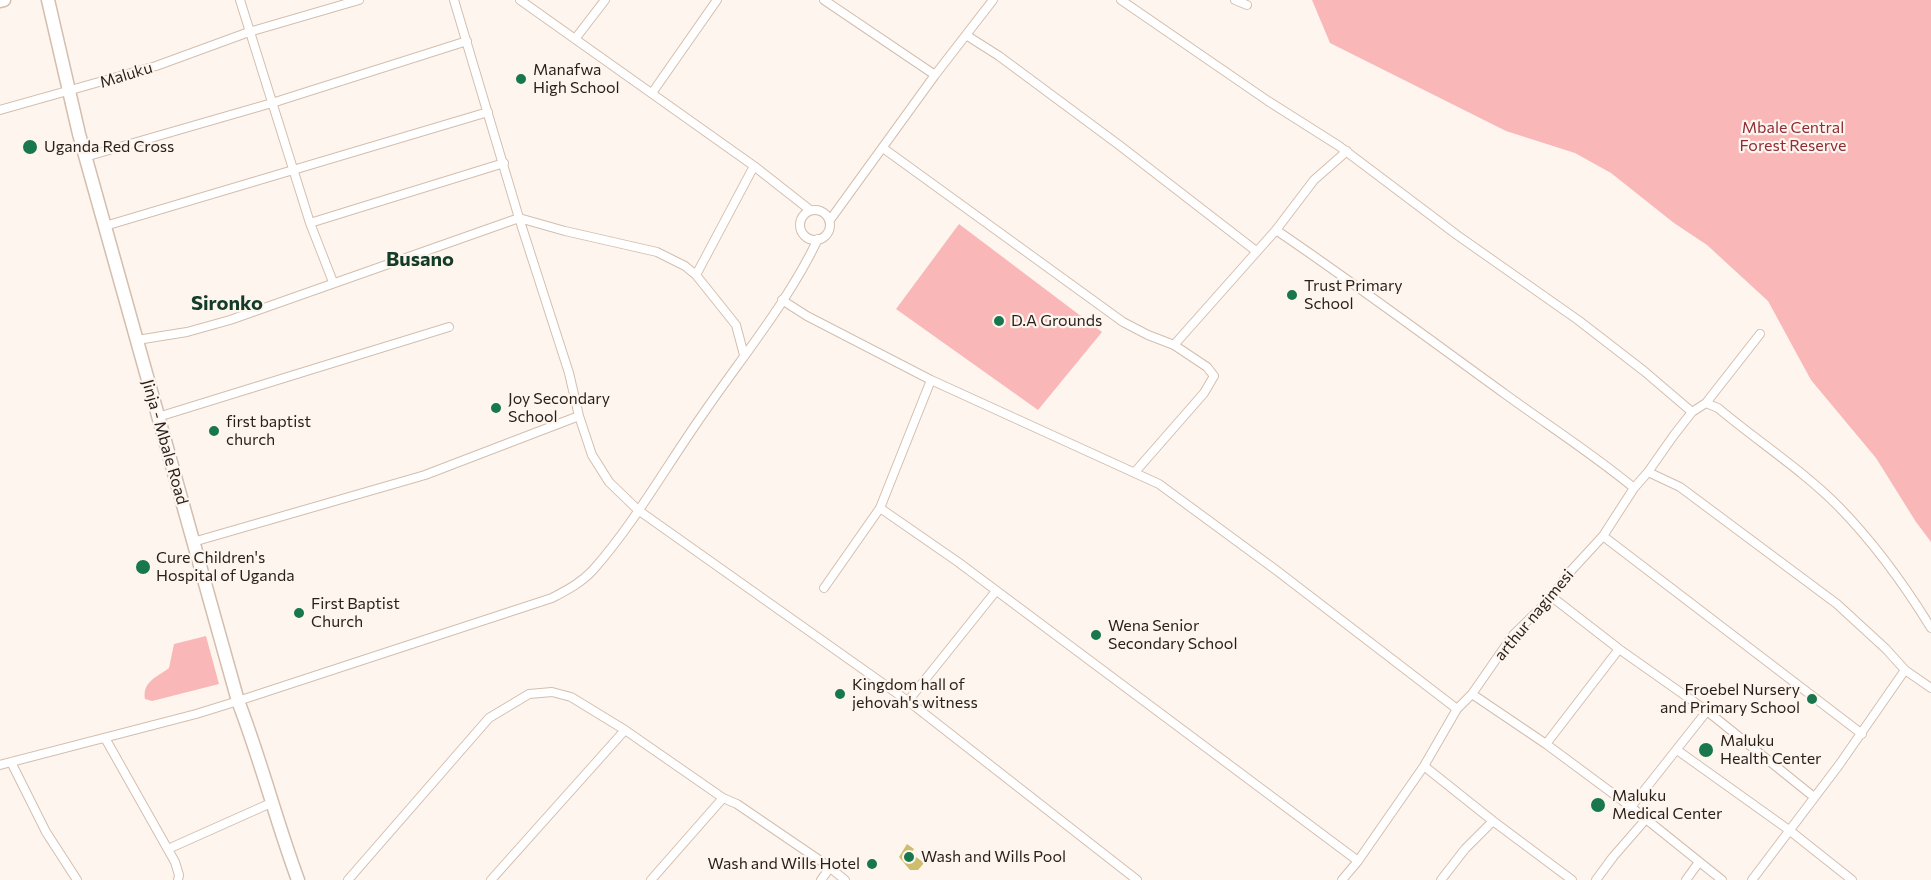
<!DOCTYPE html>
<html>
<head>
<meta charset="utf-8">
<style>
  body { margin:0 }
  canvas { display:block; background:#fef5ef }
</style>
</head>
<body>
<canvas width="1931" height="880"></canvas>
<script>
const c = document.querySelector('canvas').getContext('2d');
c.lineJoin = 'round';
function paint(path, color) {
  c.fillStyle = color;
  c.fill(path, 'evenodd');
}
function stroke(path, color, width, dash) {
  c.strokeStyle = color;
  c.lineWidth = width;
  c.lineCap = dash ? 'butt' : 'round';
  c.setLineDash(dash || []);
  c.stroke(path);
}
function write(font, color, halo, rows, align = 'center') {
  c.font = font + ' Commissioner,sans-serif';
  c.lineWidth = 4.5;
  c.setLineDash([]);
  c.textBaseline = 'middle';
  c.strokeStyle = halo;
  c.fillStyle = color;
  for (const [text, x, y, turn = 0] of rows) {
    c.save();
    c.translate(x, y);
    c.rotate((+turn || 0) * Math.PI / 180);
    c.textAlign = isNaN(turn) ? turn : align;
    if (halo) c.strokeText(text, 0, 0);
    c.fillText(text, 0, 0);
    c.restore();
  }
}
const green = new Path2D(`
  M1312,0H1931V542L1916,522L1876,458L1811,380L1768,301L1707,245L1674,223L1611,173L1575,153L1506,131L1330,43Z
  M959,224L1102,332L1038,410L896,309Z
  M206,636L219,684L152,701L145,699C142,682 157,677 169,668L174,644Z`);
const water = new Path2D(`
  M907,844L914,849L911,853L924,863L918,870H910L899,857Z`);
const street = new Path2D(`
  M240,0L310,223L333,282
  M454,0L519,218L569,373L579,416L592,455L609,482L638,510L912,704L1137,880
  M520,0L754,166L810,210
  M824,0L935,75
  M1121,0L1268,101L1339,146L1457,235L1578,320L1644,371L1692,412
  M1235,0L1247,5
  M966,35L999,56L1119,145L1256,251
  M575,39L605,0
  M652,93L717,0
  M0,110L156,66L249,32L359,0
  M883,148L1123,322L1148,335L1174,345
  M85,157L272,103L467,41
  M800 225a15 15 0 1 1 30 0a15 15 0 1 1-30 0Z
  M830,220L935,75L993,0
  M310,223L504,163
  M105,226L488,112
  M1276,230C1354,283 1429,339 1505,394C1549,426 1593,454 1634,488
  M696,275L754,166
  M782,300L807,316L931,380L1159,484L1276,570L1457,709
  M137,340L187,332L230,320L519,218L565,231L657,252L685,266L696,275L736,325L744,355
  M1706,403L1718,408C1756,440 1805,472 1839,507C1875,544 1904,584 1931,628
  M158,417L449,327
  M1135,472L1204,393L1214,376L1207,367L1174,345L1276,230L1314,180L1347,151
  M1648,472L1680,487L1837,604L1886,649L1905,670L1931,688
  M880,508L958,562L1358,861
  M1603,536L1862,734
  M193,542L425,475L579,416
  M824,588L880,508L931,380
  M1552,597L1619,649L1707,711L1814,797
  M1472,694L1546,744L1631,807L1722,880
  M908,701L996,591
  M105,738L175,862L179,875L178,880
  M1546,744L1619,649
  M1677,750L1789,830L1852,880
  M11,762L46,832L77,880
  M0,765L196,714L238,701L552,598C567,590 581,583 593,570C634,524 667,465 703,414C742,357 788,302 818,239
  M1424,766L1493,821L1572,880
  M1631,807L1707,711
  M168,849L271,803
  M348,880L489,718L529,694L552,692L571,697L625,730L723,798
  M491,880L625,730
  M651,880L723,798L737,804L828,866L845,880
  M821,880L829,869
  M1342,880L1358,861L1424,766L1457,709L1472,694L1513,635L1552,597L1568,574L1603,536L1634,488L1648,472L1674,435L1692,412L1706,403L1760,334
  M1441,880L1465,849L1493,821
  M1596,880L1613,857L1646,819
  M1686,880L1699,862
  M1752,880L1839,765L1905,670`);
const primary = new Path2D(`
  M48,0L79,134L238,701C261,760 276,821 298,880
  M0,1L4,0`);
const markers = [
  [521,79,6,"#18774d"],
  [30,147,8,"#18774d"],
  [1292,295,6,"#18774d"],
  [999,321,6,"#18774d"],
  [496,408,6,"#18774d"],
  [214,431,6,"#18774d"],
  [143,567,8,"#18774d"],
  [299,613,6,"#18774d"],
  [1096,635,6,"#18774d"],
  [840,694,6,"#18774d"],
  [1812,699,6,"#18774d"],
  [1706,750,8,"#18774d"],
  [1598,805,8,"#18774d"],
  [909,857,6,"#18774d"],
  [872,864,6,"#18774d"]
];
const poiNames = [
  ["Manafwa",533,70],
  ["High School",533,88],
  ["Uganda Red Cross",44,147],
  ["Trust Primary",1304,286],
  ["School",1304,304],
  ["D.A Grounds",1011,321],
  ["Joy Secondary",508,399],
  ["School",508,417],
  ["first baptist",226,422],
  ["church",226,440],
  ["Cure Children's",156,558],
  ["Hospital of Uganda",156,576],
  ["First Baptist",311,604],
  ["Church",311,622],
  ["Wena Senior",1108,626],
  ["Secondary School",1108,644],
  ["Kingdom hall of",852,685],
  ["jehovah's witness",852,703],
  ["Froebel Nursery",1800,690,"right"],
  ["and Primary School",1800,708,"right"],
  ["Maluku",1720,741],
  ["Health Center",1720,759],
  ["Maluku",1612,796],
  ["Medical Center",1612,814],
  ["Wash and Wills Pool",921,857],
  ["Wash and Wills Hotel",860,864,"right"]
];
const streetNames = [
  ["Maluku",126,75,-17],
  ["Jinja - Mbale Road",165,442,74],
  ["arthur nagimesi",1534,615,-50]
];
const parkNames = [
  ["Mbale Central",1793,128],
  ["Forest Reserve",1793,146]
];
const quarterNames = [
  ["Busano",420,259],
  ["Sironko",227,303]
];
paint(green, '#fab7b7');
paint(water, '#cdbd6c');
stroke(street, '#d4beae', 10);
stroke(primary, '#d4beae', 15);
stroke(street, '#fff', 8);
stroke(primary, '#fff', 12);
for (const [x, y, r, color] of markers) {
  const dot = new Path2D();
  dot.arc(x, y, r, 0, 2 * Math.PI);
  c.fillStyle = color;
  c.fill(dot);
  stroke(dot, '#fef5ef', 2);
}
write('16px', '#271f19', '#fef5ef', poiNames, 'left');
write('16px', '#271f19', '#fef5ef', streetNames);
write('16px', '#902c36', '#fef5ef', parkNames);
write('bold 20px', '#133c28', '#fef5ef', quarterNames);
</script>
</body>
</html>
